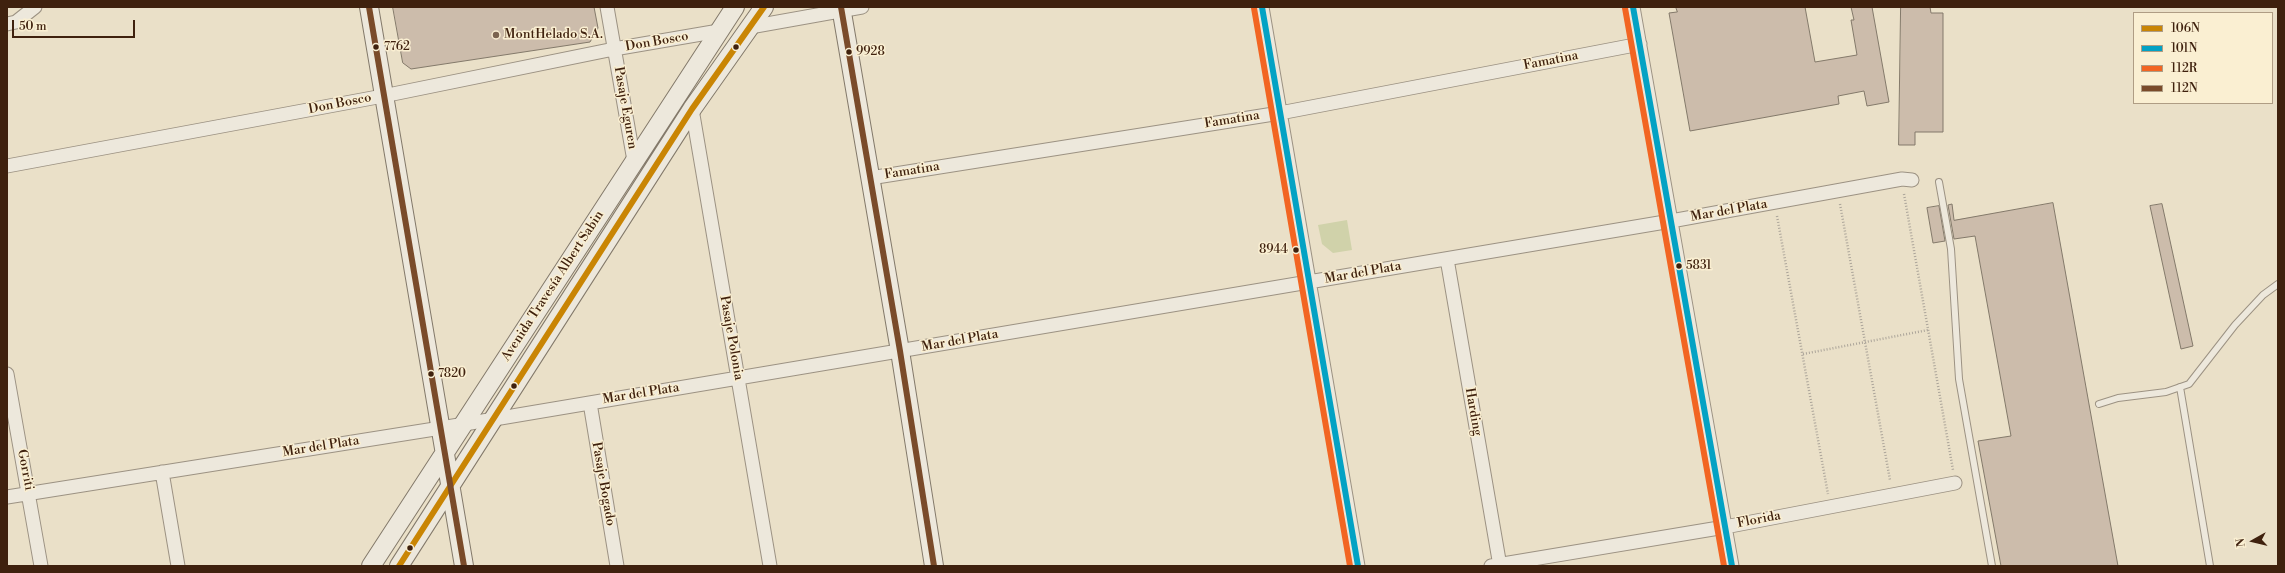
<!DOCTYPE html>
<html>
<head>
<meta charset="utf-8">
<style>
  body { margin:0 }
  #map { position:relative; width:2285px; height:573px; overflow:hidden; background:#eae0c8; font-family:"Libre Bodoni",serif }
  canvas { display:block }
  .frame { position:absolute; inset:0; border:8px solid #3f210e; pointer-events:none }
  .legend { position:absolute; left:2133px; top:12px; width:140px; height:92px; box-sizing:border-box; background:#faefd2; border:1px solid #af9d84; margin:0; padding:5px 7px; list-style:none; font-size:12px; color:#3f210e }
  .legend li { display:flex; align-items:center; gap:8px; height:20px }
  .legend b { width:20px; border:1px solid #af9d84 }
  .north { position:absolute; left:2233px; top:521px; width:40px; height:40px; -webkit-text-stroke:3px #faefd2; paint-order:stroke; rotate:262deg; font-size:11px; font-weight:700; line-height:16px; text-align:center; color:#3f210e }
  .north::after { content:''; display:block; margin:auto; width:14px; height:18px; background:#3f210e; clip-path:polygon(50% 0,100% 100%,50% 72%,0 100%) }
  .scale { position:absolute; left:12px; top:20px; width:123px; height:18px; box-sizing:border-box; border:2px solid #3f210e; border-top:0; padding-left:5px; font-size:12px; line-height:14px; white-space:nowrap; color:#3f210e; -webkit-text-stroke:3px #faefd2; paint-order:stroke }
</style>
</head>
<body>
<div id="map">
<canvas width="2285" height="573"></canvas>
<div class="frame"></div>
<ul class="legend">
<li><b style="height:5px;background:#c98504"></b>106N</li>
<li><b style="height:5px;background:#03a2c4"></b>101N</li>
<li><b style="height:5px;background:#f26522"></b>112R</li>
<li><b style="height:5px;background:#7a4b2a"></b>112N</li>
</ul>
<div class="north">N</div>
<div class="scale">50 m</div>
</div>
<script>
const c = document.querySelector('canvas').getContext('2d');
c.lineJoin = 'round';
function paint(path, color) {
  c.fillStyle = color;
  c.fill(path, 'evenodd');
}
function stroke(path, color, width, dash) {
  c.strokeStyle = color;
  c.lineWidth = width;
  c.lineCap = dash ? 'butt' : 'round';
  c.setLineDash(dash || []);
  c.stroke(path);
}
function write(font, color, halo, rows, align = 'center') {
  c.font = font + ' "Libre Bodoni",serif';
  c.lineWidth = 3;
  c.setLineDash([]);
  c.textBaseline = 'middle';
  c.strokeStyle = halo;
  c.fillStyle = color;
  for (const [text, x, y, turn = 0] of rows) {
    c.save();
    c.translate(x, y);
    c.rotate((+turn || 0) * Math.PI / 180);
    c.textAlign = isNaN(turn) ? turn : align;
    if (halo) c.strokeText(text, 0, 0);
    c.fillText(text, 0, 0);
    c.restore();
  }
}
const green = new Path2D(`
  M1347,220L1352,250L1333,253L1322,244L1318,225Z`);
const building = new Path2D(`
  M393,7H594L598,28L590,42L411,69L403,63Z
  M1676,7H1805L1815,62L1857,55L1851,20H1854L1851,7H1872L1889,102L1867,106L1864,91L1838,96L1839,104L1690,131L1669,13L1677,12Z
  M1901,7H1930L1931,13H1943V132H1915V145H1899Z
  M2053,203L2118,566H2001L1978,441L2011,436L1975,236L1954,239L1948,205L1952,204L1954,220Z
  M2162,204L2193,346L2181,349L2150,206Z
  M1939,206L1945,241L1933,243L1927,208Z`);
const path = new Path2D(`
  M1904,194L1953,470
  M1840,204L1890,480
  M1777,216L1828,494
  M1803,354L1928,330`);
const service = new Path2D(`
  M1939,182L1951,249L1959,379L1992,566
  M2180,387L2210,566
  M2099,404L2118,398L2166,392L2189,384L2235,325L2263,295L2278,284`);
const minor = new Path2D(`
  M607,7L634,161
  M1262,7L1358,566
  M1633,7L1732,566
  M7,24L16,22L35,7
  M750,27L862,7
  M692,109L770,566
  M7,166L383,96L614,49L719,31
  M870,178L1280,113L1640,44
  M1447,259L1500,566
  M7,374L41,566
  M590,403L617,566
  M162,472L178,566
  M7,497L441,428L1671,221L1902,179L1912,180
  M1491,566L1725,527L1955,483`);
const secondary = new Path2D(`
  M369,7L464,566
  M841,7L900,351L934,566
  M371,566L735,7
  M399,566L692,109L764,7`);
const bus1 = new Path2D(`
  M399,566L692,109L764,7`);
const bus2 = new Path2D(`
  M1262,7L1358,566
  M1633,7L1732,566`);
const bus3 = new Path2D(`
  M1254,8L1350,566
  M1625,8L1724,566`);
const bus4 = new Path2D(`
  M369,7L464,566
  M841,7L900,351L934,566`);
const markers = [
  [496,35,4,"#7b644f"],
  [376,47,3.5,"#3f210e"],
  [736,47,3.5,"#3f210e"],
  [849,52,3.5,"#3f210e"],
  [1296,250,3.5,"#3f210e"],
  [1679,266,3.5,"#3f210e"],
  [431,374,3.5,"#3f210e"],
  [514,386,3.5,"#3f210e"],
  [410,548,3.5,"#3f210e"]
];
const busNames = [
  ["7762",384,47],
  ["9928",856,52],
  ["8944",1288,250,"right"],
  ["5831",1686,266],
  ["7820",438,374]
];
const poiNames = [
  ["MontHelado S.A.",504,35]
];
const streetNames = [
  ["Don Bosco",657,42,-10],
  ["Famatina",1551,61,-11],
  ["Don Bosco",340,104,-11],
  ["Pasaje Eguren",625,108,80],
  ["Famatina",1232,120,-9],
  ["Famatina",912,171,-9],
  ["Mar del Plata",1729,211,-10],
  ["Mar del Plata",1363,273,-10],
  ["Avenida Travesía Albert Sabin",553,286,-57],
  ["Pasaje Polonia",731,338,80],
  ["Mar del Plata",960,341,-10],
  ["Mar del Plata",641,394,-9],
  ["Harding",1473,412,80],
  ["Mar del Plata",321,447,-9],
  ["Gorriti",25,470,79],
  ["Pasaje Bogado",603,484,80],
  ["Florida",1759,520,-11]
];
paint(green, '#d0d2aa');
paint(building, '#ccbcab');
stroke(building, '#83796a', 1);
stroke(service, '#9c9283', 8);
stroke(minor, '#9c9283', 15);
stroke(secondary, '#83796a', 20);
stroke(path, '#aca59a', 2.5, [1, 2]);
stroke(service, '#ede8dc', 6);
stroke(minor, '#ede8dc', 13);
stroke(secondary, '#ede8dc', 18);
stroke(bus1, '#c98504', 6);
stroke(bus2, '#03a2c4', 6);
stroke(bus3, '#f26522', 6);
stroke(bus4, '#7a4b2a', 6);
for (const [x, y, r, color] of markers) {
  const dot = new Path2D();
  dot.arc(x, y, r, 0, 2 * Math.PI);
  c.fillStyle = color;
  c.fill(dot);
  stroke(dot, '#faefd2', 1.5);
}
write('12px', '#3f210e', '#faefd2', busNames, 'left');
write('13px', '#3f210e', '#faefd2', poiNames, 'left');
write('13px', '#3f210e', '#faefd2', streetNames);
</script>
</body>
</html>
